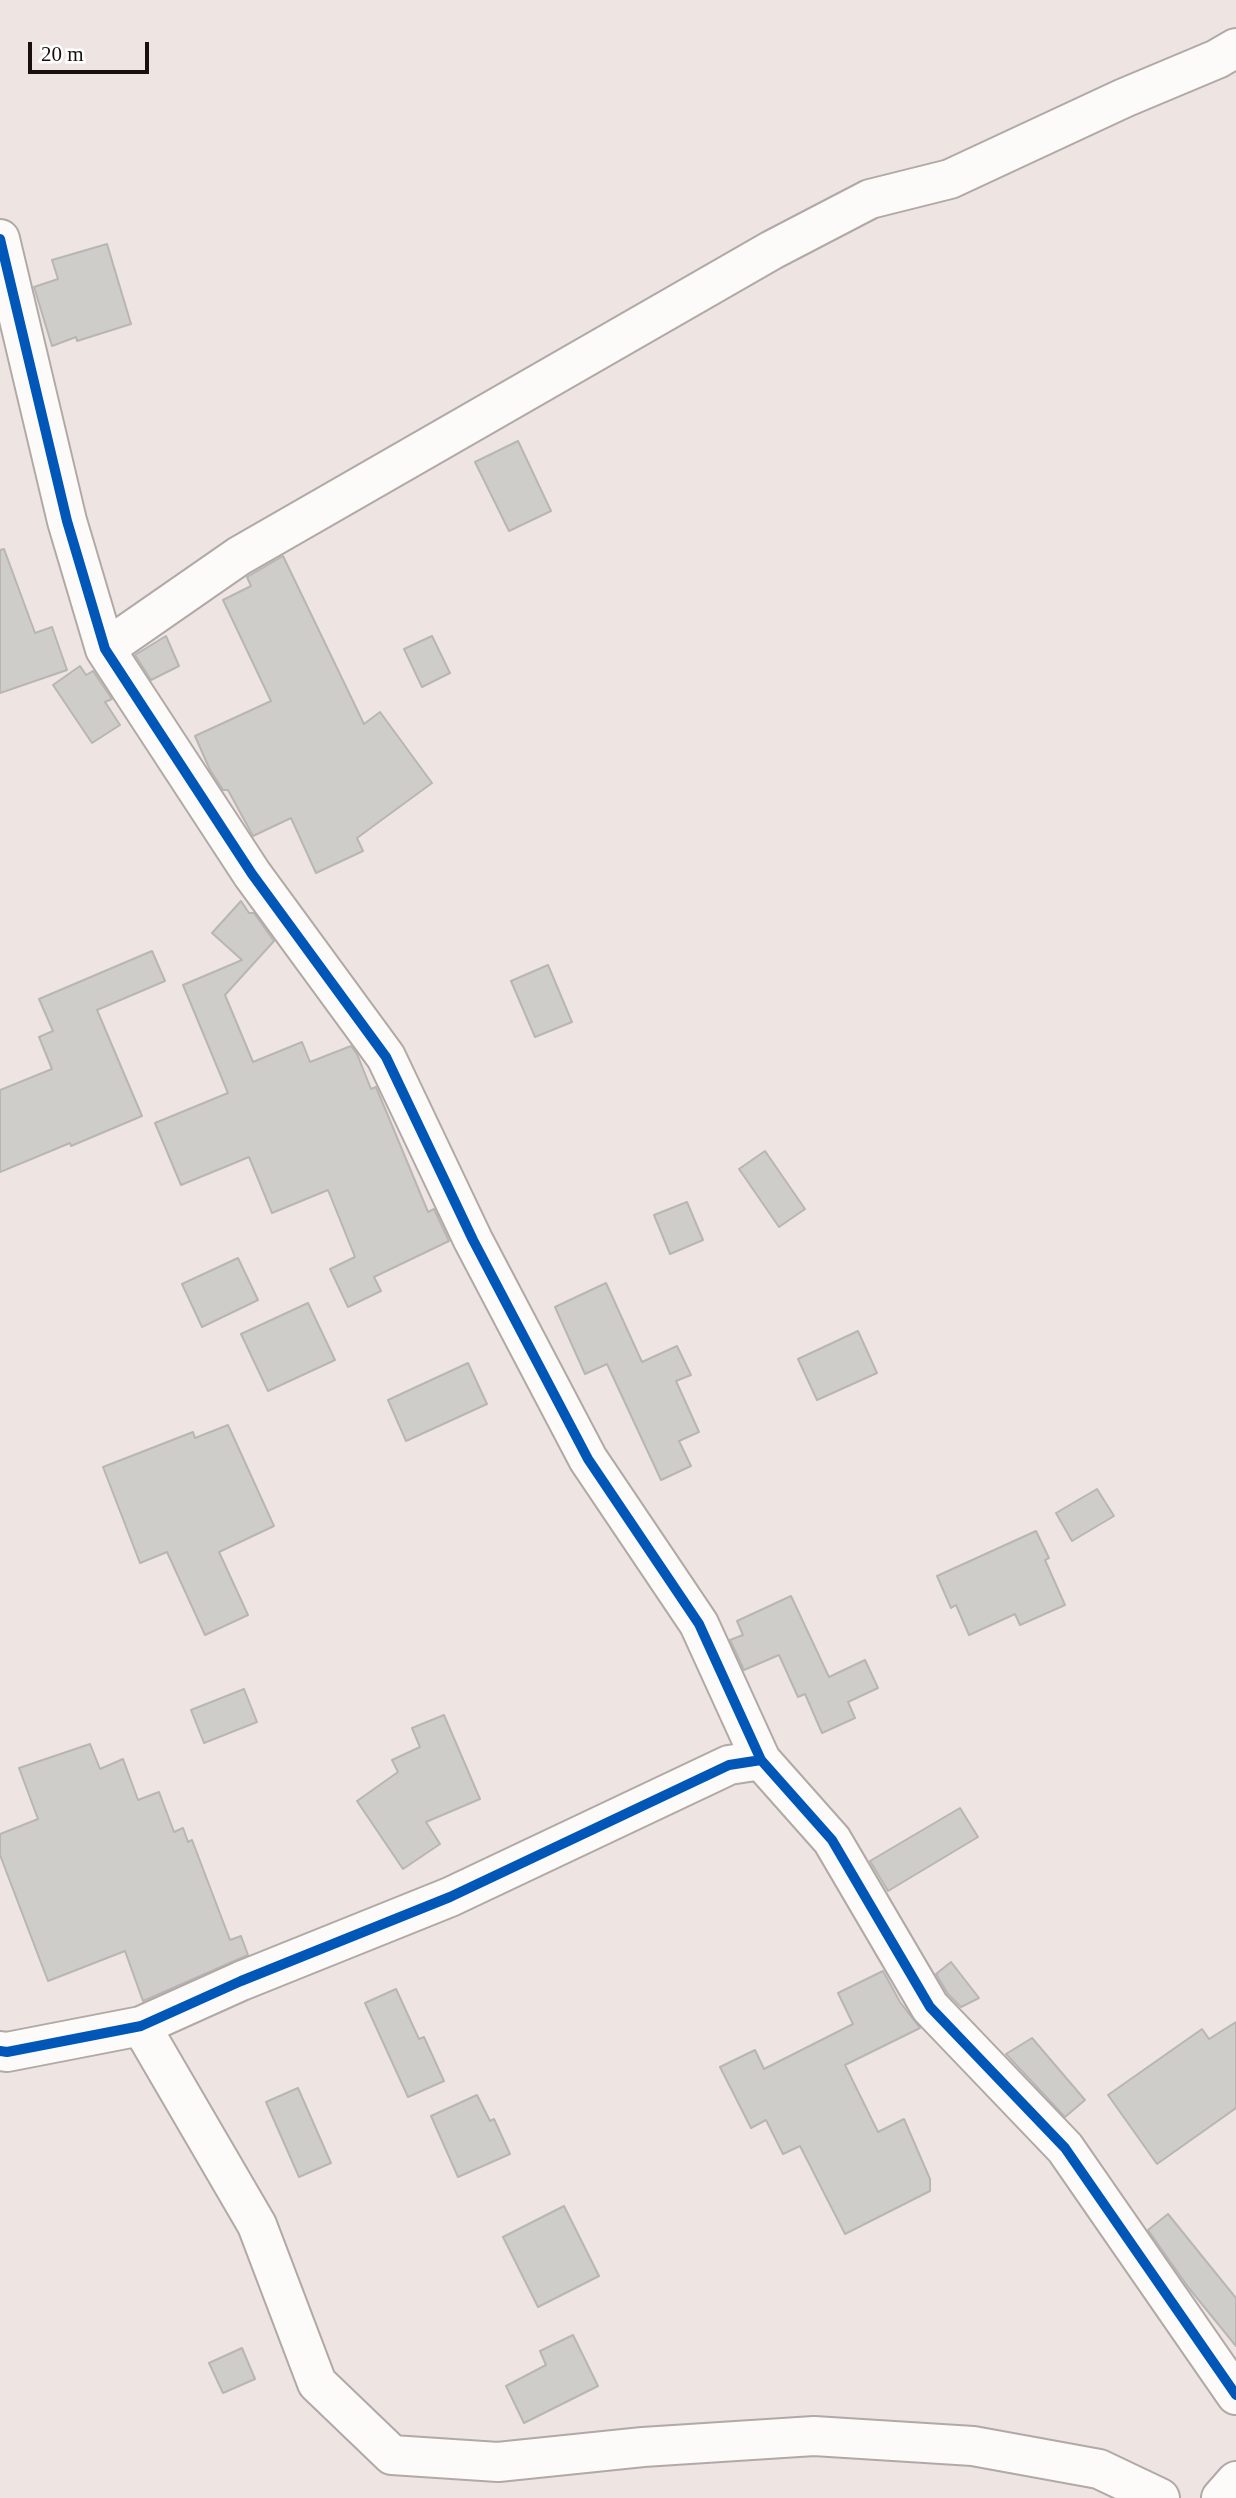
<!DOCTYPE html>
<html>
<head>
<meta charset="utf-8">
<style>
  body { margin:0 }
  #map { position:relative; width:1236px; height:2498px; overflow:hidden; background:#eee4e1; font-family:Georgia,serif }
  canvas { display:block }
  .scale { position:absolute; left:28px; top:42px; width:121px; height:32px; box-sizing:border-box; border:4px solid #17100e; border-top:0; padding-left:9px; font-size:21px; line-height:24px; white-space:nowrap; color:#17100e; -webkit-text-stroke:5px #fff; paint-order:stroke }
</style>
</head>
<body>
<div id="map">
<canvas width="1236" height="2498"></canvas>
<div class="scale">20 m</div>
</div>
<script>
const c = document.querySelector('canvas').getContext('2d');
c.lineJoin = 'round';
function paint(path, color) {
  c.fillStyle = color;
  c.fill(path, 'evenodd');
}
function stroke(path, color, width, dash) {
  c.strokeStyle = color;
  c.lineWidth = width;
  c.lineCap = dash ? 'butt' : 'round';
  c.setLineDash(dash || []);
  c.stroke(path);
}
const building = new Path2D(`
  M107,244L131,324L77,341L76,337L52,346L34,287L58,279L52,260Z
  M518,441L551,511L509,531L475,462Z
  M4,549L35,633L52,627L67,670L0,693V550Z
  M283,556L364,724L380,712L432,783L357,838L363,851L316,873L291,818L253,836L228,790H223L210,770L195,736L271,701L223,600L251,586L247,577Z
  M166,636L179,666L151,680L135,655Z
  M432,636L450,673L422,687L404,649Z
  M80,666L86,675L93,671L112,699L105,702L120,725L92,743L53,685Z
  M241,901L249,913H254L274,941L225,995L253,1062L302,1042L310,1062L351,1046L357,1054L371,1089L376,1087L428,1212L434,1209L449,1241L374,1277L381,1291L348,1307L330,1269L355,1257L328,1190L272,1213L249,1157L181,1185L155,1123L228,1093L183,985L242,960L212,933Z
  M152,951L165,981L97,1010L142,1116L71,1146L70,1143L0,1172V1090L52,1069L39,1037L53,1031L39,999Z
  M548,965L572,1022L535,1037L511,981Z
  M765,1151L805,1209L779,1227L739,1169Z
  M687,1202L703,1240L670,1254L654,1215Z
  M238,1258L258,1300L202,1327L182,1284Z
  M606,1283L642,1362L677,1346L691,1375L676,1381L699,1432L679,1441L691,1466L661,1480L607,1364L585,1374L555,1307Z
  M308,1303L335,1360L268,1391L241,1334Z
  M858,1331L877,1373L817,1400L798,1359Z
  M468,1363L487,1404L406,1441L388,1400Z
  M228,1425L274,1526L219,1552L248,1615L205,1635L167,1552L140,1563L103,1467L193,1432L195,1438Z
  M1097,1489L1114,1516L1072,1541L1056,1513Z
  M1036,1531L1049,1558L1045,1560L1065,1605L1020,1625L1015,1614L969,1635L956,1605L951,1608L937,1576Z
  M791,1596L829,1677L865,1660L878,1688L848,1702L855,1718L822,1733L805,1694L798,1697L779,1655L744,1670L730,1640L743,1635L737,1621Z
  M244,1689L257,1722L204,1743L191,1710Z
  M444,1715L480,1799L426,1822L440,1844L403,1869L357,1801L398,1772L392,1760L420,1747L412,1728Z
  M90,1744L100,1769L123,1759L138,1800L159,1792L174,1832L183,1828L188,1842L192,1840L230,1940L241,1936L248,1955L143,2001L125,1951L48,1981L0,1855V1834L38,1819L19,1768Z
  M960,1808L978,1837L888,1891L870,1861Z
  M951,1962L979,1998L961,2007L948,1994L936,1974Z
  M883,1971L900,2002L920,2028L845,2065L878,2132L904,2119L930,2179V2191L845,2234L800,2146L783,2154L766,2120L751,2128L720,2067L755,2050L764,2069L853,2024L838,1993Z
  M396,1989L419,2039L424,2037L444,2081L408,2097L365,2003Z
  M1236,2022V2108L1157,2164L1108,2095L1202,2029L1209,2039Z
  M1032,2038L1085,2100L1065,2117L1006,2054Z
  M298,2088L331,2163L299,2177L266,2102Z
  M477,2095L490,2121L494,2119L510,2154L458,2177L431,2116Z
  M564,2206L599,2276L538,2307L503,2237Z
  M1168,2214L1236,2298V2346L1188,2287L1148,2230Z
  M573,2335L598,2386L524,2423L506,2386L546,2365L540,2351Z
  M242,2348L255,2379L223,2393L209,2363Z`);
const street = new Path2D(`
  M0,239L67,521L105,649L252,874L386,1057L473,1240L588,1459L699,1624L761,1760
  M105,649L239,556L772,250L870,199L950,179L1124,98L1217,59L1236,48
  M141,2026L257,2225L317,2383L392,2455L498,2462L643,2447L814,2436L973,2446L1099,2469L1160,2498
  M0,2051L7,2052L141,2026L241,1981L450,1897L729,1765L761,1760L832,1840L930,2007L1065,2148L1236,2395
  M1221,2498L1236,2481`);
const cycleway = new Path2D(`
  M0,239L67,521L105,649L252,874L386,1057L473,1240L588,1459L699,1624L761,1760
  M0,2051L7,2052L141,2026L241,1981L450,1897L729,1765L761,1760L832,1840L930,2007L1065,2148L1236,2395`);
paint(building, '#cfcdca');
stroke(building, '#b8b6b3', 2);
stroke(street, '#b0a9a6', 42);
stroke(street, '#fcfbfa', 38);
stroke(cycleway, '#0057b8', 10);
</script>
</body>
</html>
